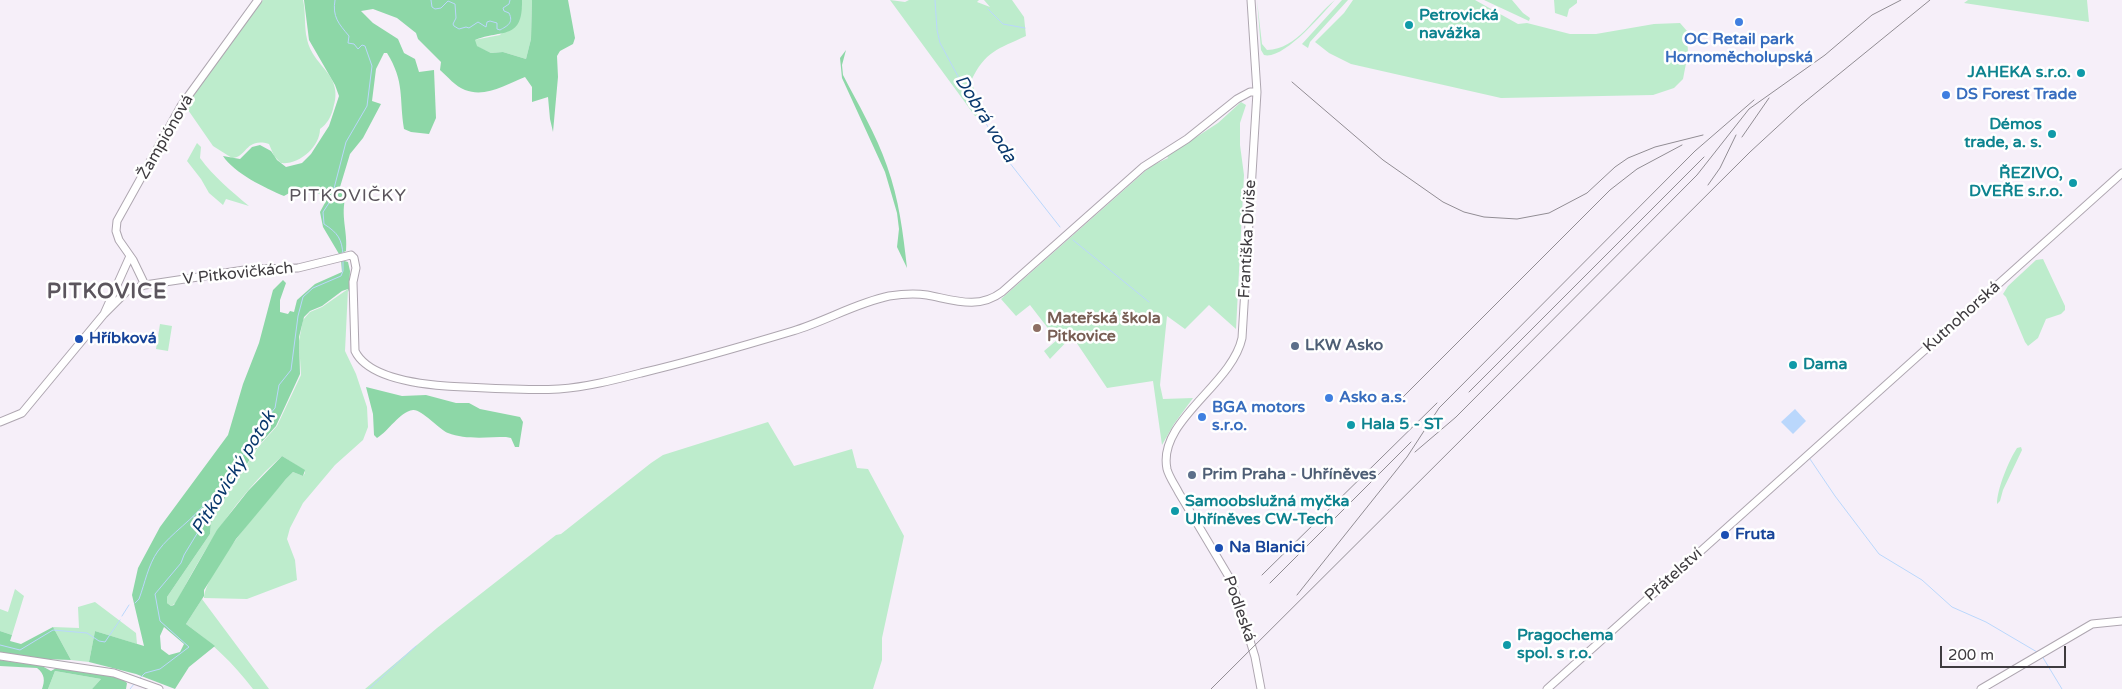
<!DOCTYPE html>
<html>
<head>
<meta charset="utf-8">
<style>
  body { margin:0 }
  #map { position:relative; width:2122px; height:689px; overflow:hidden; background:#f6eff9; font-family:"Varela Round",sans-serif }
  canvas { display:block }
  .scale { position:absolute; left:1940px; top:646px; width:126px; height:22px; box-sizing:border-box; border:2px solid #3e3b3f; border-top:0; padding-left:6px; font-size:15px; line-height:18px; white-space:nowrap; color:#3e3b3f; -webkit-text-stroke:4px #fff; paint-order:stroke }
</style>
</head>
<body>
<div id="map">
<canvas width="2122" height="689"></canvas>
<div class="scale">200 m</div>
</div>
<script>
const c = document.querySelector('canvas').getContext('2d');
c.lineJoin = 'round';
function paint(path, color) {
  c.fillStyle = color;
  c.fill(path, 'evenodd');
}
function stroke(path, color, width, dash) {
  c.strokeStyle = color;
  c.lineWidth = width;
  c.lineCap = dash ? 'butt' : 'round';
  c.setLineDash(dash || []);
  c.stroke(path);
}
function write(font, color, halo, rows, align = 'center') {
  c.font = font + ' "Varela Round",sans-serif';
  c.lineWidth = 5;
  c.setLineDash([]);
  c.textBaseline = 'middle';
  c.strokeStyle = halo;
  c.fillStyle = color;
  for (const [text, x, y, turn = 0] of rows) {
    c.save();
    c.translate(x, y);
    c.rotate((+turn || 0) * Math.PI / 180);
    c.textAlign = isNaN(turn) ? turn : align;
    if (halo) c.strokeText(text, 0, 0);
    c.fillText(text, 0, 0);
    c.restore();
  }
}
const green = new Path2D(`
  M263,0H303C306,13 304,27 307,39C313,68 345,74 333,109C331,117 327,124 320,129C320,147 299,165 281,163L274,156L269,144C245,137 247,158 232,158L213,146L186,107L212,68Z
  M522,0H532L531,39L526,59L503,52L491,53L476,46L474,40L500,35L522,7Z
  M890,0L905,2L909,0H979L977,2L990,7L984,0H1012L1024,17L1026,36C998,49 985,51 971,81L983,114L975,116Z
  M1257,0L1262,44L1267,50C1298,49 1314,16 1335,0C1322,14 1284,60 1264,55L1261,50Z
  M1342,0H1348L1310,42L1308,48L1302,44Z
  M1353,0H1475L1518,24L1527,23L1570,34H1596L1654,24L1680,23L1687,31L1688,53L1683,79L1674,88L1653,95L1501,98L1351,64L1329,53L1315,42L1344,13Z
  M1484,0H1512L1523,13L1530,18L1529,21Z
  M1554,0H1577V3L1569,9L1567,17L1555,13Z
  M1968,0H2087L2089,22L1964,3Z
  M1241,102L1246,105L1240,123V145L1244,175L1236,329L1209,305L1185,329L1167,316L1160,385L1163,399L1193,398L1174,424L1162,445L1153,381L1107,388L1072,336L1050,359L1044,351L1057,340L1030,305L1016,316L1001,299L1151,166L1168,158L1167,156L1218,123Z
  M197,143L201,147L200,158C214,177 231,191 249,206L226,199L223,205L209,193L201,179L187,161Z
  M2043,259L2065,306V310L2061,314L2046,319L2038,338L2028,346L2025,342L2006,297L2003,294L2008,286L2036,260Z
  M348,289L345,351L356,374L367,407L368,427L363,440L335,465L303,503L290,528L287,539L295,560L297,580L247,599L204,598C206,570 272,493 293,472L303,476L305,473L304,470L282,456C236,496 204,549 176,603L171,606L167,603V597L210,534L211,523L219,508L259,446L277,426L301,375L299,341L303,320L310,312L322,307Z
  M160,324L172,326L168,351L156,349Z
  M768,422L794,466L852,449L857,468L868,469L904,536L882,638V660L873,689H365L437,628L556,535L561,534L651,463L663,455Z
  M2021,447L2022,450L2003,490L2000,501L1997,504C1997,489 2009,460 2017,448Z
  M15,589L24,596L12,635L0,631V609L8,612Z
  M202,599L269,689H253C232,662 213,644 186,624Z
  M95,602L136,633L137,644L95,631L89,662L71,660L53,627L79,628L78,607Z
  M55,671L101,679L92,689H48Z`);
const forest = new Path2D(`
  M304,0H522C523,41 502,29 475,40L477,46L491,53L503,52L526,59L531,39L532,0H568L575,38L573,44L560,51L557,56L558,77L553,132L550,119L548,97L532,102V87L525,77C507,84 486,98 465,90C455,86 448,77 440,70L441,62L418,39L416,33L397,18L373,9L361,11L373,23L398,39L404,53L415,59L419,72L434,70L436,118L429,134L411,132L404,129C399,98 405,82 387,53H384L376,69L372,101L381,104L363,138L350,154L340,187L346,195C340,216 348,231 346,251L339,254L323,227L320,212L327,199L309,187L298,188L284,196C265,188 234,173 223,156L240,159L252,147L260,145L271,151L277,160L286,167L302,163L311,154L329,126L339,96L335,85L309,40Z
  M846,50L842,65L843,75C858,104 876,134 887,166C899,199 903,233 907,268L897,247L899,229L897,213L885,172L842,78L840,58Z
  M341,260L348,262L350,271L349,292L348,289L342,291L322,306L310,311L304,317L299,337L300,374L276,426L259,445L219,508L211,523L210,534L167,597V603L171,606L174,605L217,530L248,491L282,456L305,470L303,476L293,472L286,479L236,539L204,590V596L186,624L215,646L189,667L175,689L136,674L89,662L95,631L144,646L132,595L138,568L160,527L228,435L243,384L259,343L273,290L283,280L286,283L280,300V312L288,314L290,311L294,312L297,300L315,284L342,272ZM164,627L184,644L180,652L169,655L161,649L160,636Z
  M366,387L402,396L426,395L456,403H469L480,409L520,417L523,422L519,447H515L511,438L506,437C488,437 465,440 448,433C439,429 421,409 413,410C399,412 389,431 377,438L374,435L373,414Z
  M53,627L71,660L44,659L0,652V631L12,635L10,641L21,644Z
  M0,660L42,666L51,671L58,667C76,670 114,670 127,683L126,689H92L101,679L55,671L48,689H42C45,681 45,674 37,668L0,666Z`);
const water = new Path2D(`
  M1795,409L1806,421L1793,434L1781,422Z`);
const stream = new Path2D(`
  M335,0C332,17 339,24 349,36L348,43L354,44L358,49L362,45L365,46L372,66L367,106L346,142L331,200L323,212L324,224C338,233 342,239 343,255
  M431,0L432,7L435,9L441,8L448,1L455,4L456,18L453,24L454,26L459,29L466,27L469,28L478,22L486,27L487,22L490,21L497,23V29L500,30C507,26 514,23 509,13L504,11L503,8L509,4L510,0
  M935,0L937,30L940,43L960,80L1009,162L1060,227
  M988,9L1003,24L1025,28
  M1073,240L1149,302
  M1810,459L1835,496L1879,554L1922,580L1952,607L1986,622L2037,652
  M193,517L201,519
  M135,603L139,599C145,583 148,565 158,551C171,533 194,519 207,501H214
  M122,616L129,605
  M0,645L20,650L53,630L87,633L99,641L105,642L120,620
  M2042,656L2062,689
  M139,679L145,673L160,669L189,647L160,621L155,594L181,563L184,555L198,532L201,519L238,471L241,457L258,438L263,422L275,408L279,385L291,370L298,316L303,297L313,288L341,276L343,271V259
  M130,689L134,684
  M369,689L416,646`);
const secondary = new Path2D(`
  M1251,0L1257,92L1242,338C1232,385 1157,421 1167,469C1169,477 1175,485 1179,493L1232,582L1255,657L1261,689
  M145,285L133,260L119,240L116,231L117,221L181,106L258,0
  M104,314L127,291L145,285L251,269L298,268L351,255L354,258L356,268L353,282L355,351C368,378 419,384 446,386C484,388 522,391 559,389C587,387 614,380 641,373C692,361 743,346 793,331C826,321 856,303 889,296C902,294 914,293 927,295C954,300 978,310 1002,292L1143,167L1187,139L1237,99L1250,92H1257
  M0,422L22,413L104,314L130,256
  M0,656L114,673L159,689
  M1547,689L2122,173
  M1981,689L2092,624L2122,621`);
const rail = new Path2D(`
  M1292,82L1383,160L1443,202L1464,212L1484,217L1517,219L1549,213L1587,193L1615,167L1628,158L1655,147L1703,135
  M1742,137L1769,98
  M1708,185L1720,168L1736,135
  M1469,392L1704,157
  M1402,398L1610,190L1637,169L1682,145
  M1415,452L1456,417L1697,175L1749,109L1825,55L1872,15L1901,0
  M1262,575L1437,403
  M1270,583L1411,442
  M1297,595L1407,457L1439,408L1695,151L1754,100
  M1211,689L1750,152L1801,105L1930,0`);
const markers = [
  [1739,22,5,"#3f7fe0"],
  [1409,25,5,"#0f9aa8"],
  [2081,73,5,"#0f9aa8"],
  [1946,95,5,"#3f7fe0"],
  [2052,134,5,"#0f9aa8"],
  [2073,183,5,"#0f9aa8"],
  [1037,328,5,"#8d6e63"],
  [79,339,5,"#1a4fb4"],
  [1295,346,5,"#5c6f8a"],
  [1793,365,5,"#0f9aa8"],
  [1329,398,5,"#3f7fe0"],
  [1202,417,5,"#3f7fe0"],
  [1351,425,5,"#0f9aa8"],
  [1192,475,5,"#5c6f8a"],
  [1175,511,5,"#0f9aa8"],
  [1725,535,5,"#1a4fb4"],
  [1219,548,5,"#1a4fb4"],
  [1507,645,5,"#0f9aa8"]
];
const cultureNames = [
  ["Petrovická",1419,16],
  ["navážka",1419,34],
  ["JAHEKA s.r.o.",2071,73,"right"],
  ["Démos",2042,125,"right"],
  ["trade, a. s.",2042,143,"right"],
  ["ŘEZIVO,",2063,174,"right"],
  ["DVEŘE s.r.o.",2063,192,"right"],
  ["Dama",1803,365],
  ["Hala 5 - ST",1361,425],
  ["Samoobslužná myčka",1185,502],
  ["Uhříněves CW-Tech",1185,520],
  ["Pragochema",1517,636],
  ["spol. s r.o.",1517,654]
];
const shopNames = [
  ["OC Retail park",1739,40,"center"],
  ["Hornoměcholupská",1739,58,"center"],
  ["DS Forest Trade",1956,95],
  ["Asko a.s.",1339,398],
  ["BGA motors",1212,408],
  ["s.r.o.",1212,426]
];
const streetNames = [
  ["Žampiónová",166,137,-60],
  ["Františka Diviše",1248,239,-87],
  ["V Pitkovičkách",238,274,-6],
  ["Kutnohorská",1962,317,-42],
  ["Přátelství",1674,575,-42],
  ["Podleská",1239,609,71]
];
const educationNames = [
  ["Mateřská škola",1047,319],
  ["Pitkovice",1047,337]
];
const transitNames = [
  ["Hříbková",89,339],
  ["Fruta",1735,535],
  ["Na Blanici",1229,548]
];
const serviceNames = [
  ["LKW Asko",1305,346],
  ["Prim Praha - Uhříněves",1202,475]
];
const waterNames = [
  ["Dobrá voda",985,119,58],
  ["Pitkovický potok",234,473,-58]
];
const neighbourhoodNames = [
  ["PITKOVIČKY",348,196]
];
const districtNames = [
  ["PITKOVICE",107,292]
];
paint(green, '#bdeccc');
paint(forest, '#8dd7a7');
paint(water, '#bad7fc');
stroke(stream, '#bad7fc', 1);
stroke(secondary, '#aea6b0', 9);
stroke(secondary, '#fff', 7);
stroke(rail, '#918c93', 1);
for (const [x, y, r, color] of markers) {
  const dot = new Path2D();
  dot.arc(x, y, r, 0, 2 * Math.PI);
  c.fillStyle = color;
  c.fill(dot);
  stroke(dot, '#fff', 2);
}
write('bold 16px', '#0d838f', '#fff', cultureNames, 'left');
write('bold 16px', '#366cbe', '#fff', shopNames, 'left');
write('16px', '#3e3b3f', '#fff', streetNames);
write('bold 16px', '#785e54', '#fff', educationNames, 'left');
write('bold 16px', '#164399', '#fff', transitNames, 'left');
write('bold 16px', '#4e5e75', '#fff', serviceNames, 'left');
write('italic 18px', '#08376c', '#fff', waterNames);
c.letterSpacing = '1px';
write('18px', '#5b555d', '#fff', neighbourhoodNames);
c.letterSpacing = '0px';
c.letterSpacing = '1px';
write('bold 21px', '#5b555d', '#fff', districtNames);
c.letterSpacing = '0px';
</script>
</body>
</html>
